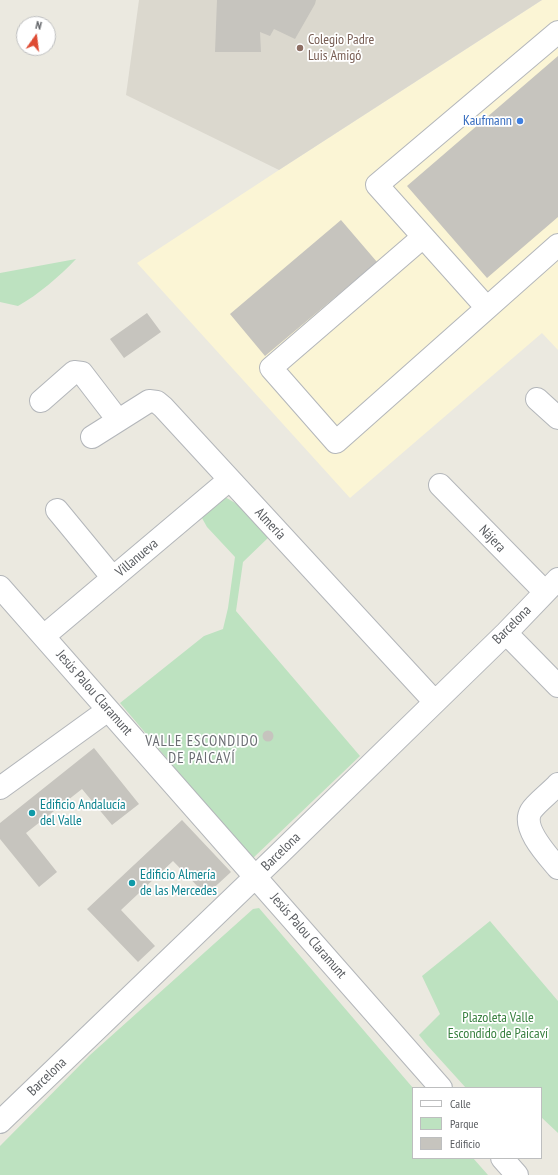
<!DOCTYPE html>
<html>
<head>
<meta charset="utf-8">
<style>
  body { margin:0 }
  #map { position:relative; width:558px; height:1175px; overflow:hidden; background:#ebe9e0; font-family:"PT Sans Narrow",sans-serif }
  canvas { display:block }
  .legend { position:absolute; left:412px; top:1087px; width:130px; height:72px; box-sizing:border-box; background:#fff; border:1px solid #bdbebf; margin:0; padding:5px 7px; list-style:none; font-size:12px; color:#595c60 }
  .legend li { display:flex; align-items:center; gap:8px; height:20px }
  .legend b { width:20px; border:1px solid #bdbebf }
  .north { position:absolute; left:16px; top:16px; width:40px; height:40px; box-sizing:border-box; background:#fff; border:1px solid #bdbebf; border-radius:50%; rotate:14deg; font-size:11px; font-weight:700; line-height:16px; text-align:center; color:#595c60 }
  .north::after { content:''; display:block; margin:auto; width:14px; height:18px; background:#de4b33; clip-path:polygon(50% 0,100% 100%,50% 72%,0 100%) }
</style>
</head>
<body>
<div id="map">
<canvas width="558" height="1175"></canvas>
<ul class="legend">
<li><b style="height:5px;background:#fff"></b>Calle</li>
<li><b style="height:11px;background:#bde2c0"></b>Parque</li>
<li><b style="height:11px;background:#c6c4be"></b>Edificio</li>
</ul>
<div class="north">N</div>
</div>
<script>
const c = document.querySelector('canvas').getContext('2d');
c.lineJoin = 'round';
function paint(path, color) {
  c.fillStyle = color;
  c.fill(path, 'evenodd');
}
function stroke(path, color, width, dash) {
  c.strokeStyle = color;
  c.lineWidth = width;
  c.lineCap = dash ? 'butt' : 'round';
  c.setLineDash(dash || []);
  c.stroke(path);
}
function write(font, color, halo, rows, align = 'center') {
  c.font = font + ' "PT Sans Narrow",sans-serif';
  c.lineWidth = 3.5;
  c.setLineDash([]);
  c.textBaseline = 'middle';
  c.strokeStyle = halo;
  c.fillStyle = color;
  for (const [text, x, y, turn = 0] of rows) {
    c.save();
    c.translate(x, y);
    c.rotate((+turn || 0) * Math.PI / 180);
    c.textAlign = isNaN(turn) ? turn : align;
    if (halo) c.strokeText(text, 0, 0);
    c.fillText(text, 0, 0);
    c.restore();
  }
}
const commercial = new Path2D(`
  M542,0H558V350L542,333L350,498L137,263L279,170Z`);
const education = new Path2D(`
  M139,0H542L279,170L126,95Z`);
const green = new Path2D(`
  M76,259C59,277 39,294 18,306L0,302V273Z
  M225,497L237,504L270,536L243,562L236,611L360,756L252,859L120,703L204,636L223,629L228,608L235,557L207,527L198,511Z
  M259,908L413,1088V1158H473L488,1175H0V1146L90,1055L253,909Z
  M490,921L558,1001V1133L541,1117V1088H466L427,1045L419,1035L440,1014L422,976Z`);
const building = new Path2D(`
  M217,0H316L315,4L295,39L274,29L270,36L260,32L261,52H215Z
  M558,56V217L487,278L407,186Z
  M341,220L377,262L265,356L230,314Z
  M147,313L161,332L124,358L110,339Z
  M262.5 736a5.5 5.5 0 1 1 11 0a5.5 5.5 0 1 1-11 0Z
  M94,748L139,804L112,825L82,789L26,833L57,872L39,887L0,839V823Z
  M182,820L231,872L206,895L173,861L121,910L155,946L138,962L87,909Z`);
const minor = new Path2D(`
  M558,32L377,185L487,308L558,245
  M423,237L271,368L336,442L487,308
  M537,399L558,418
  M41,401L74,372L82,373L118,420
  M92,437L149,401L157,402L163,407L434,701
  M440,485L545,592
  M57,510L113,578
  M0,587L441,1088
  M506,633L558,686
  M44,636L229,480
  M558,784C551,792 536,803 531,811C521,828 548,856 558,868
  M0,788L108,710
  M0,1122L278,855L506,633L558,579
  M502,1158L517,1175`);
const markers = [
  [300,48,4,"#8d6e63"],
  [520,121,4,"#3f7fe0"],
  [32,813,4,"#0f9aa8"],
  [132,883,4,"#0f9aa8"]
];
const educationNames = [
  ["Colegio Padre",308,40],
  ["Luis Amigó",308,56]
];
const shopNames = [
  ["Kaufmann",512,121]
];
const streetNames = [
  ["Almería",270,524,47],
  ["Nájera",492,539,46],
  ["Villanueva",137,558,-40],
  ["Barcelona",512,625,-45],
  ["Jesús Palou Claramunt",94,693,49],
  ["Barcelona",281,852,-44],
  ["Jesús Palou Claramunt",308,936,49],
  ["Barcelona",47,1077,-44]
];
const cultureNames = [
  ["Edificio Andalucía",40,805],
  ["del Valle",40,821],
  ["Edificio Almería",140,875],
  ["de las Mercedes",140,891]
];
const parkNames = [
  ["Plazoleta Valle",498,1018],
  ["Escondido de Paicaví",498,1034]
];
const neighbourhoodNames = [
  ["VALLE ESCONDIDO",202,742],
  ["DE PAICAVÍ",202,759]
];
paint(commercial, '#fbf5d5');
paint(education, '#dbd8ce');
paint(green, '#bde2c0');
paint(building, '#c6c4be');
stroke(minor, '#b3b6ba', 24);
stroke(minor, '#fff', 22);
for (const [x, y, r, color] of markers) {
  const dot = new Path2D();
  dot.arc(x, y, r, 0, 2 * Math.PI);
  c.fillStyle = color;
  c.fill(dot);
  stroke(dot, '#fff', 1.5);
}
write('14px', '#785e54', '#fff', educationNames, 'left');
write('14px', '#366cbe', '#fff', shopNames, 'right');
write('14px', '#595c60', '#fff', streetNames);
write('14px', '#0d838f', '#fff', cultureNames, 'left');
write('14px', '#398040', '#fff', parkNames);
c.letterSpacing = '1px';
write('15px', '#6a6d72', '#fff', neighbourhoodNames);
c.letterSpacing = '0px';
</script>
</body>
</html>
